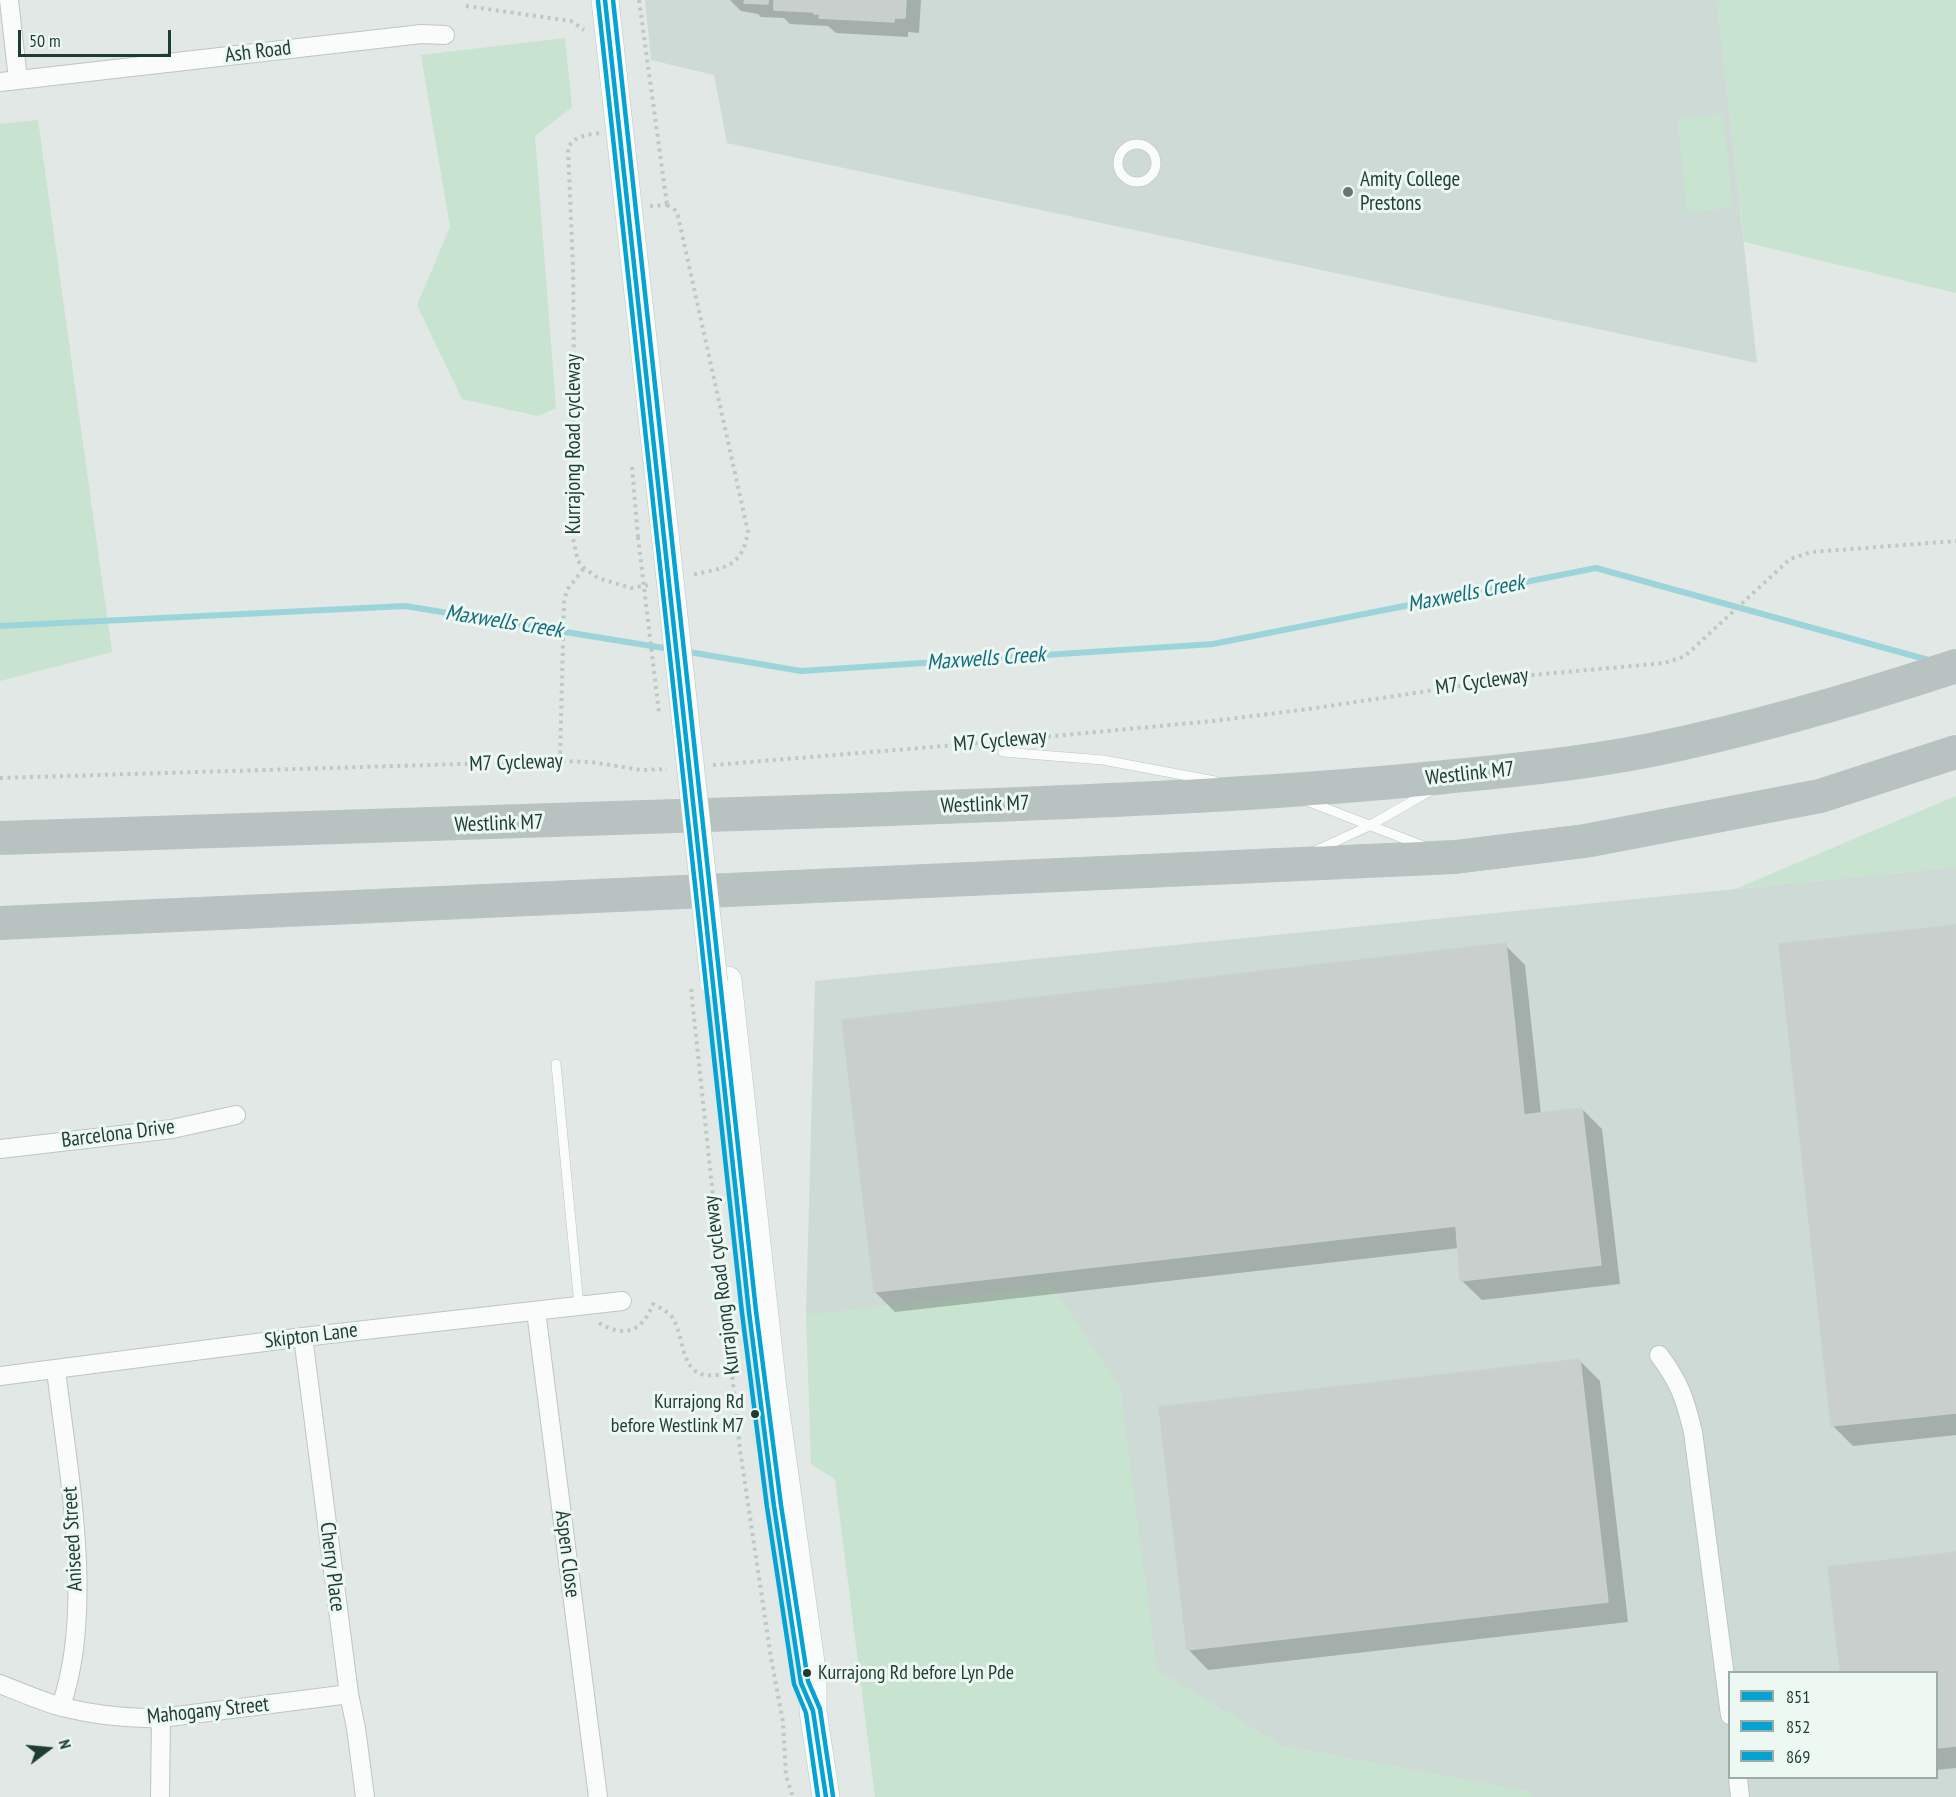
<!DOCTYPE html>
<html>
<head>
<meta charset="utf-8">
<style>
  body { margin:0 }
  #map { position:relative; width:1956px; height:1797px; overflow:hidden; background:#e1e8e5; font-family:"PT Sans Narrow",sans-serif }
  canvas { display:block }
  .legend { position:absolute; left:1728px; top:1671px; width:210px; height:108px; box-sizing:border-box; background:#eef8f3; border:2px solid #9aada7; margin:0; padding:8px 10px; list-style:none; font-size:18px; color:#1d3c34 }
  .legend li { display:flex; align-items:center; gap:12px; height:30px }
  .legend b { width:30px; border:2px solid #9aada7 }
  .north { position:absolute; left:18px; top:1719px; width:60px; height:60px; -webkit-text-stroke:4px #eef8f3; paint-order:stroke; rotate:74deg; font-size:16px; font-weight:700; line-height:24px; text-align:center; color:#1d3c34 }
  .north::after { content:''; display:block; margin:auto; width:21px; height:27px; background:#1d3c34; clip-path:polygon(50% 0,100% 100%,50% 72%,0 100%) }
  .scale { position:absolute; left:18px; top:30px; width:153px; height:27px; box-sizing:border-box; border:3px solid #1d3c34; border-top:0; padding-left:8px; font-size:18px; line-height:21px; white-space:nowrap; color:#1d3c34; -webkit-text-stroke:4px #eef8f3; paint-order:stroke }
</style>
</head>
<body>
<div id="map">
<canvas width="1956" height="1797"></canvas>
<ul class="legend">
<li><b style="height:8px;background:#04a3d3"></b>851</li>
<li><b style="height:8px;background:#04a3d3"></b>852</li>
<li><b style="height:8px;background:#04a3d3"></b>869</li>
</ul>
<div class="north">N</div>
<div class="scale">50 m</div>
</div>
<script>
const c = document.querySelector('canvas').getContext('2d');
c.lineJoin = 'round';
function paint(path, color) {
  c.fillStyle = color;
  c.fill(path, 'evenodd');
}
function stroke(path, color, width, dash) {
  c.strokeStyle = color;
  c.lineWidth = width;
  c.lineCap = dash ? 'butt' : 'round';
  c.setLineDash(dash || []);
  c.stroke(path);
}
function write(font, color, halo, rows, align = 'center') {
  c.font = font + ' "PT Sans Narrow",sans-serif';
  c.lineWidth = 6;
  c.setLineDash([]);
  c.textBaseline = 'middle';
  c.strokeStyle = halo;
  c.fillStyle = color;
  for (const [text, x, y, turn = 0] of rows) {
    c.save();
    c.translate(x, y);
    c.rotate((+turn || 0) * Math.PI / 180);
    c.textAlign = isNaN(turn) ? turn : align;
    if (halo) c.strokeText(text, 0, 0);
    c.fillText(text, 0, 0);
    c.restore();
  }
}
const built = new Path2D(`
  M645,0H1717L1757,363L727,143L714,75L651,60Z
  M1956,867V1797H1532L1531,1792L1282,1746L1150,1666L806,1315L815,981ZM1730,1672H1936V1778H1730Z`);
const green = new Path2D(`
  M1717,0H1956V293L1744,242Z
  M565,38L572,107L535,136L556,408L538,416L462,399L417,305L450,227L421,55Z
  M1723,114L1733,208L1687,212L1677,119Z
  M38,120L112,652L0,681V124Z
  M1956,796V867L1735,889Z
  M1053,1286L1120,1387L1157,1670L1282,1746L1532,1792V1797H875L835,1479L811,1464L806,1315Z`);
const shadow = new Path2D(`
  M730,0H921L919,33L908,32V37L836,33L828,26L790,24L784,18L761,17L758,14L741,11Z
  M1956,927V1435L1853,1446L1833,1426Z
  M1505,945L1525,965L1541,1114L1582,1109L1602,1129L1620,1284L1482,1300L1461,1280L1459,1248L895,1312L875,1292Z
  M1580,1361L1600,1381L1628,1622L1208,1670L1188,1649Z
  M1956,1554V1768L1936,1770V1672H1841L1830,1568Z`);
const stream = new Path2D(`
  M0,626L405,606L670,649
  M683,651L801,671L1213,644L1596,568L1932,661`);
const building = new Path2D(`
  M745,0H768V4L744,3Z
  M774,0H815L814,12L774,10Z
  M815,0H906L905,18H894V22L819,18L820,14H814Z
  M1956,925V1413L1831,1426L1779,944Z
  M1506,943L1524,1115L1582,1108L1601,1265L1460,1281L1456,1226L874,1292L842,1020Z
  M1580,1359L1608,1602L1187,1650L1159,1407Z
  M1956,1552V1746L1936,1748V1672H1840L1828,1567Z`);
const path = new Path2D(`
  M639,0L667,205
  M466,6L571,21L584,30
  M599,133C586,135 574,136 568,148L573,267L574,365L572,534L578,561L584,568L598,578L631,588L649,585
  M667,205L675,210L678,216L748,532C742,569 722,568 691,575
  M650,206L667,205
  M632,467L638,537
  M1033,738L1213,721L1309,709L1533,675L1665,663L1685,656L1790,559L1812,552L1956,541
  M560,761L564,603L567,590L584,568
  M713,765L993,742
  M0,778L560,761L591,762L642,770L667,769
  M691,989L740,1450L771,1658L783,1722L786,1776L793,1797
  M599,1323C625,1338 642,1332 653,1304C660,1308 667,1311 672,1317C684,1334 680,1371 705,1375C714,1376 724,1374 733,1374`);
const service = new Path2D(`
  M1118 163a19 19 0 1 1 38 0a19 19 0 1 1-38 0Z
  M1003,752L1103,760L1215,781
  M1307,801L1423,846
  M1315,851L1369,826L1430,791
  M556,1064L579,1306`);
const minor = new Path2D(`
  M9,0L18,80
  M0,82L404,36L421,34L445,35
  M0,1149L172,1129L236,1115
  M536,1311L598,1797
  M303,1337L349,1694L356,1728L365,1797
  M1659,1355C1680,1383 1685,1399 1693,1432L1730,1715
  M56,1370C68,1472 95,1608 61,1706
  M0,1376L303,1337L622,1301
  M0,1684C20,1692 41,1701 62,1707C95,1715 128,1719 161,1718L349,1694
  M1738,1778L1740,1797
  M160,1797L161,1718`);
const secondary = new Path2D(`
  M605,0L665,534
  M728,980L773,1389L813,1677V1711L826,1797`);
const motorway = new Path2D(`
  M0,838C297,829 594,820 891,809C1072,802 1254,796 1435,778C1507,771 1580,764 1651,750C1754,729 1856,699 1956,666
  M0,923L1455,857L1585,841L1820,796L1956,752`);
const pathBridge = new Path2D(`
  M638,537L659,713`);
const secondaryBridge = new Path2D(`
  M665,534L714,982`);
const bus1 = new Path2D(`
  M605,0L749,1312L774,1506L801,1683L813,1711L826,1797`);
const bus2 = new Path2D(`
  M598,1L742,1313L767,1507L794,1684L806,1713L818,1797`);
const bus3 = new Path2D(`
  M613,0L756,1311L781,1505L808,1681L820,1709L833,1796`);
const markers = [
  [1348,192,6,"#627872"],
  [755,1414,5,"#1d3c34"],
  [807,1673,5,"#1d3c34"]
];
const busNames = [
  ["Kurrajong Rd",744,1402],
  ["before Westlink M7",744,1426],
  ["Kurrajong Rd before Lyn Pde",818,1673,"left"]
];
const streetNames = [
  ["Ash Road",258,52,-7],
  ["Kurrajong Road cycleway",574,444,-90],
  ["M7 Cycleway",1482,682,-8],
  ["M7 Cycleway",1000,741,-5],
  ["M7 Cycleway",516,763,-2],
  ["Westlink M7",1470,774,-6],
  ["Westlink M7",985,805,-2],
  ["Westlink M7",499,824,-2],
  ["Barcelona Drive",118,1134,-7],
  ["Kurrajong Road cycleway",722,1285,-97],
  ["Skipton Lane",311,1336,-7],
  ["Aniseed Street",73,1539,-93],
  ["Aspen Close",567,1554,83],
  ["Cherry Place",332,1567,83],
  ["Mahogany Street",208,1711,-6]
];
const poiNames = [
  ["Amity College",1360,180],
  ["Prestons",1360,204]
];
const waterNames = [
  ["Maxwells Creek",1466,594,-11],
  ["Maxwells Creek",504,622,9],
  ["Maxwells Creek",986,659,-4]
];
paint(built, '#cedad5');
paint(green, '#c8e3d0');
paint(shadow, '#0003');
stroke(stream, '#9cd4db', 6);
paint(building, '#c8cfcc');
stroke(building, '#c9d1ce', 1.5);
stroke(service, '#bec5c2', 10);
stroke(minor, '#bec5c2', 20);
stroke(secondary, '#bcc6c2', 28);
stroke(motorway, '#bbc5c1', 34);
stroke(path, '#bec9c6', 4, [3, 4.5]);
stroke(service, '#fafcfb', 9);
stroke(minor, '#fafcfb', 18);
stroke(secondary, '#fafcfb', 27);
stroke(motorway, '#b8c2c0', 33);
stroke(secondaryBridge, '#bcc6c2', 28, []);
stroke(pathBridge, '#bec9c6', 4, [3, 4.5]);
stroke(secondaryBridge, '#fafcfb', 27);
stroke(bus1, '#04a3d3', 4.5);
stroke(bus2, '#04a3d3', 4.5);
stroke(bus3, '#04a3d3', 4.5);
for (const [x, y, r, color] of markers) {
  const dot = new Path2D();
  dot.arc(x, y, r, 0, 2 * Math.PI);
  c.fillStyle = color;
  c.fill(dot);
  stroke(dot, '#eef8f3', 2);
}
write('20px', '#1d3c34', '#eef8f3', busNames, 'right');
write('21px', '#1d3c34', '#eef8f3', streetNames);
write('21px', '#1d3c34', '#eef8f3', poiNames, 'left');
write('italic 22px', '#126d7e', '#eef8f3', waterNames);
</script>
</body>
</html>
